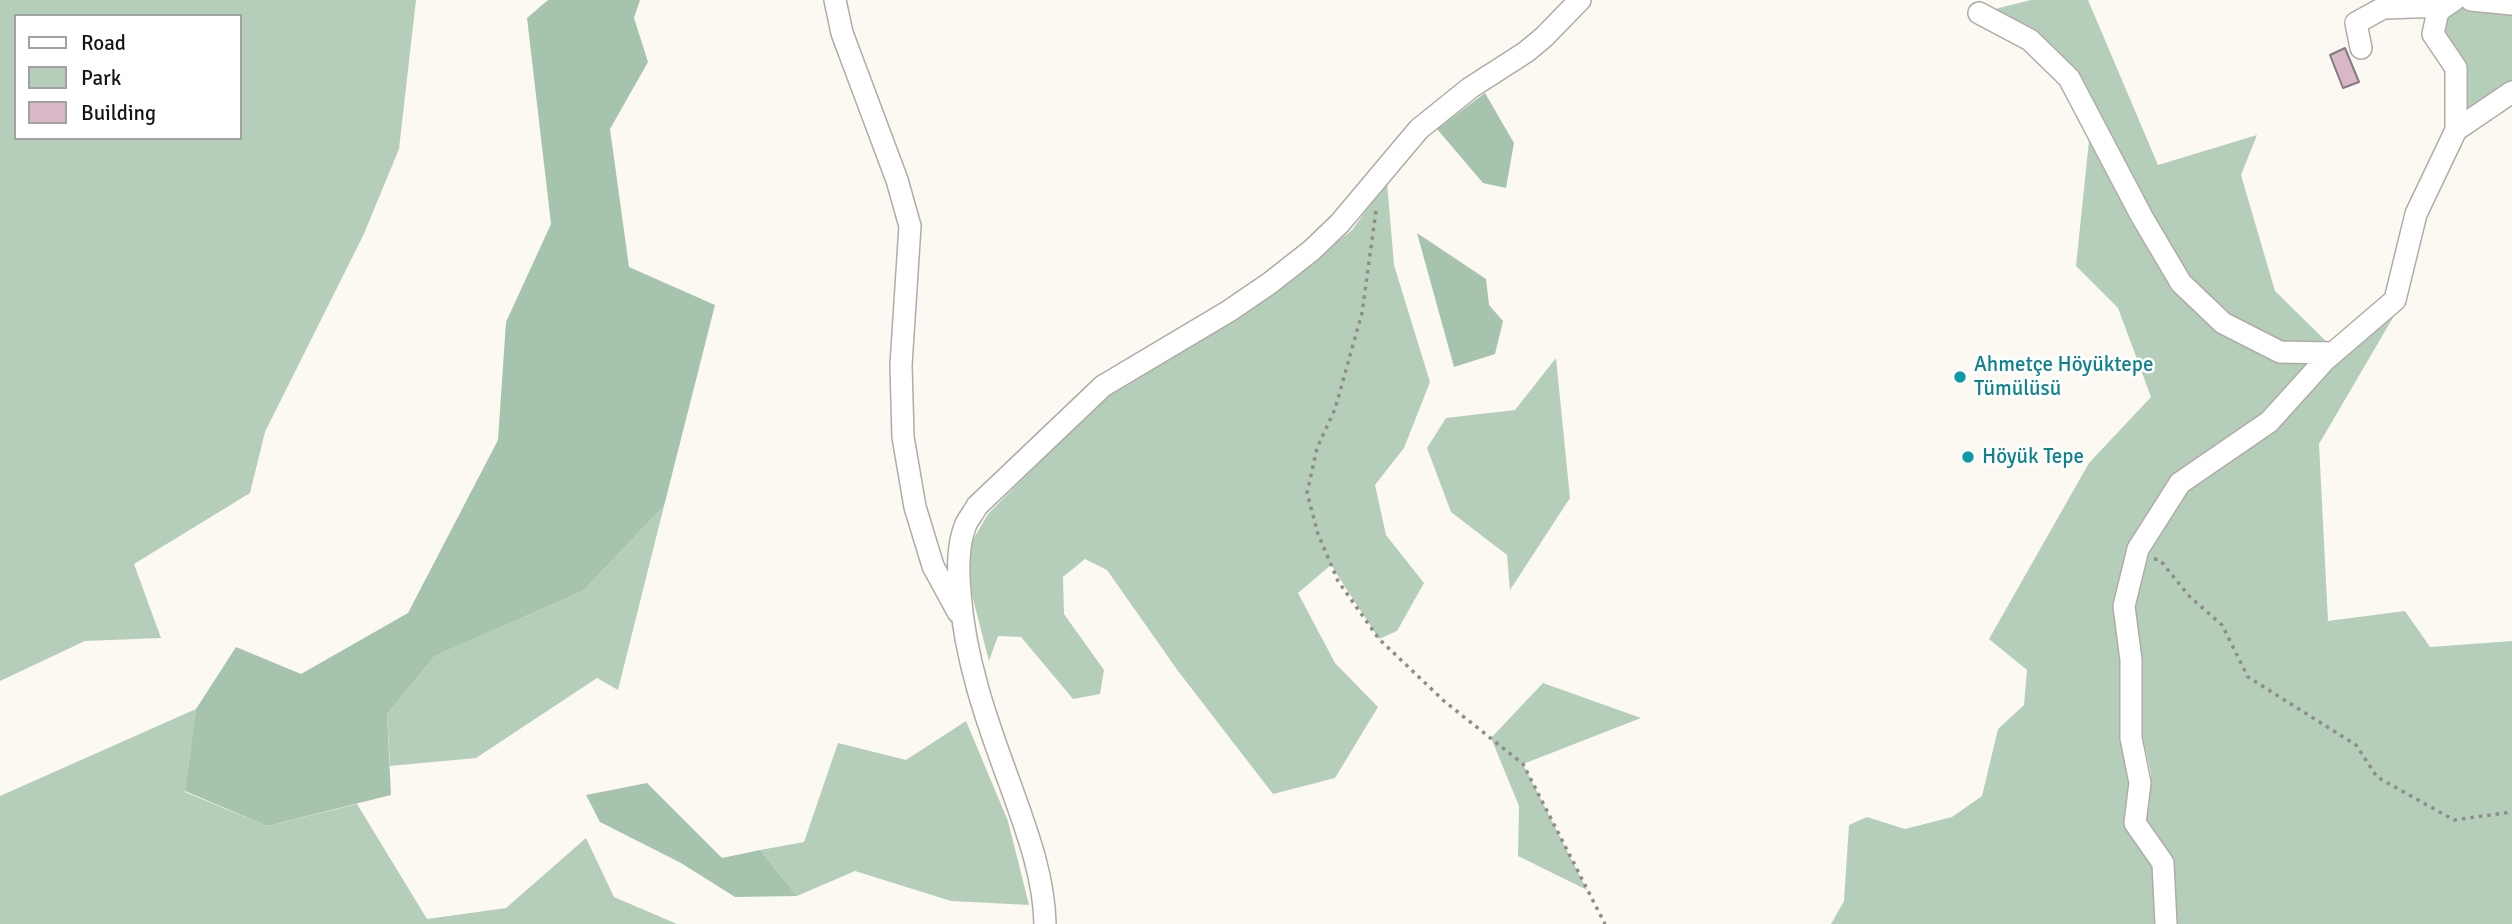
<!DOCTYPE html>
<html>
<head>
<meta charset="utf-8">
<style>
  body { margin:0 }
  #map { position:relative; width:2512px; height:924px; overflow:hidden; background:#fcf9f2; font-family:Signika,sans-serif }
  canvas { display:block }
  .legend { position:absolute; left:14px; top:14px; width:228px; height:126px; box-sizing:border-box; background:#fff; border:2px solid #a2a1a1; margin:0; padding:9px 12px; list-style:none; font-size:21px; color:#161513 }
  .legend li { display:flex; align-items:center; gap:14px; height:35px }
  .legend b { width:35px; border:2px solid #a2a1a1 }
</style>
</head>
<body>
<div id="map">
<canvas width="2512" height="924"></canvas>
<ul class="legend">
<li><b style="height:9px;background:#fff"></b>Road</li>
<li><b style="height:19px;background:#b5ceba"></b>Park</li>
<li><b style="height:19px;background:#d9b7c6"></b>Building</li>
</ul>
</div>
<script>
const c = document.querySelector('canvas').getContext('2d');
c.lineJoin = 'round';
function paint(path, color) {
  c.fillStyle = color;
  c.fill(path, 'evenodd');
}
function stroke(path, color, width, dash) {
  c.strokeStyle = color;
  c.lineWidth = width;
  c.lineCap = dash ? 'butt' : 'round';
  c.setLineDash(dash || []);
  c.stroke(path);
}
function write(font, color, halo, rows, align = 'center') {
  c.font = font + ' Signika,sans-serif';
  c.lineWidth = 5;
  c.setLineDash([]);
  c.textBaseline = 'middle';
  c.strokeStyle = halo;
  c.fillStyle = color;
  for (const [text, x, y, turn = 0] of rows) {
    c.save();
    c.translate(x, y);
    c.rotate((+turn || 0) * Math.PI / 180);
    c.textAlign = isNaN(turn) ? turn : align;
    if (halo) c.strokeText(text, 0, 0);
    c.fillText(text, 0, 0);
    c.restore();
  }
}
const green = new Path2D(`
  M0,0H416L399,149L363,236L265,432L250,493L134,564L161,638L85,641L0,681ZM16,16H240V138H16Z
  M2031,0H2088L2158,165L2257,135L2241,175L2275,291L2332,347L2282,344L2225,318L2186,278L2078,77L1991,10Z
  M2457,3L2512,9V79L2509,85L2463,118L2441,34L2442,16Z
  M2090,131L2176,287L2313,360L2267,415L2172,478L2131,549L2122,666V743L2157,867L2159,924H1831L1844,901L1849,825L1867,817L1905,829L1952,817L1982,796L1998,729L2024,705L2027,670L1989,639L2089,463L2151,397L2118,308L2076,266Z
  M1387,182L1394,265L1430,382L1404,448L1375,485L1386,535L1424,583L1397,631L1379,639L1331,565L1298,593L1335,663L1378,707L1335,778L1273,794L1178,671L1107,570L1085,559L1063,577L1064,614L1104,670L1100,694L1073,699L1021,637L998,636L989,661L972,595L968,548L988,514L1110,391L1277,290L1352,230Z
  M2398,309L2319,444L2328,621L2405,611L2430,647L2512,641V924H2173L2145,822L2151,774L2139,720L2134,604L2150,545L2185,490Z
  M1556,358L1570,498L1510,590L1507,555L1451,512L1427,448L1446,418L1515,410Z
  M664,506L618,690L597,678L476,758L390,766L387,714L435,656L583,591Z
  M1543,683L1641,718L1523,764L1587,890L1518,856L1519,806L1491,738Z
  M196,709L185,792L267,826L357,804L427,919L506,908L586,838L614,897L677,924H0V796Z
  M966,721L1008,821L1029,905L951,901L855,871L797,896L760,850L804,842L838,743L906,760Z`);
const forest = new Path2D(`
  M548,0H640L634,18L648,62L610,129L629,267L715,305L664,506L583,591L435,656L387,714L391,795L267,826L185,791L196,709L236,647L301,674L408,613L498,440L506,322L551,224L527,18Z
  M1485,93L1514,143L1506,188L1483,183L1437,129Z
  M1417,233L1486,279L1489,305L1503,321L1495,354L1454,367Z
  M647,783L722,858L760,850L797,896L735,897L681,863L600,822L586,795Z`);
const building = new Path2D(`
  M2345,48L2359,82L2343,88L2330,55Z`);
const path = new Path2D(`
  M1376,211L1362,313L1335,409L1317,448L1307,493L1318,534L1338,581L1379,639L1444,701L1523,764L1605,924
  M2154,559L2160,560L2189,596L2222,625L2248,677L2356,745L2377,777L2454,820L2512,812`);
const minor = new Path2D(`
  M835,0L842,33L897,180L910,226L901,365L903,437L915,507L933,566L958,612
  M2454,0L2438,11L2433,34L2456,68V130
  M2471,0L2512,4
  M1979,13L2030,40L2069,78L2142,217L2181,283L2223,323L2280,352L2333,353
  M2361,48L2356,23L2383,8L2445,6
  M1045,924C1044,875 1026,829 1010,784C987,722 965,660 960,593C958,571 957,545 966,524C969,518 974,512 977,506L1103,386L1229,311L1270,283L1312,250L1340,223L1419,129L1470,88L1526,52L1544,37L1580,0
  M2166,924L2163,863L2135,823L2140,783L2131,738V660L2124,606L2138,549L2180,483L2269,422L2325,360L2395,300L2416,214L2456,130L2512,92`);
const markers = [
  [1960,377,7,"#0f9aa8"],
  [1968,457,7,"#0f9aa8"]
];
const cultureNames = [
  ["Ahmetçe Höyüktepe",1974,365],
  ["Tümülüsü",1974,389],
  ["Höyük Tepe",1982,457]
];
paint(green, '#b5ceba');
paint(forest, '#a6c3ad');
paint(building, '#d9b7c6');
stroke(building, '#837c7f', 2);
stroke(minor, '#afaca6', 24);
stroke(path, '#8f8d88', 3.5, [3.5, 5]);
stroke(minor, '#fff', 21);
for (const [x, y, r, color] of markers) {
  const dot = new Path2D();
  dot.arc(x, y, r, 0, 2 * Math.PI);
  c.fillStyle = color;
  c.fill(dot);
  stroke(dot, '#fff', 2.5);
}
write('21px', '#0d838f', '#fff', cultureNames, 'left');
</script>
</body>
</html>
